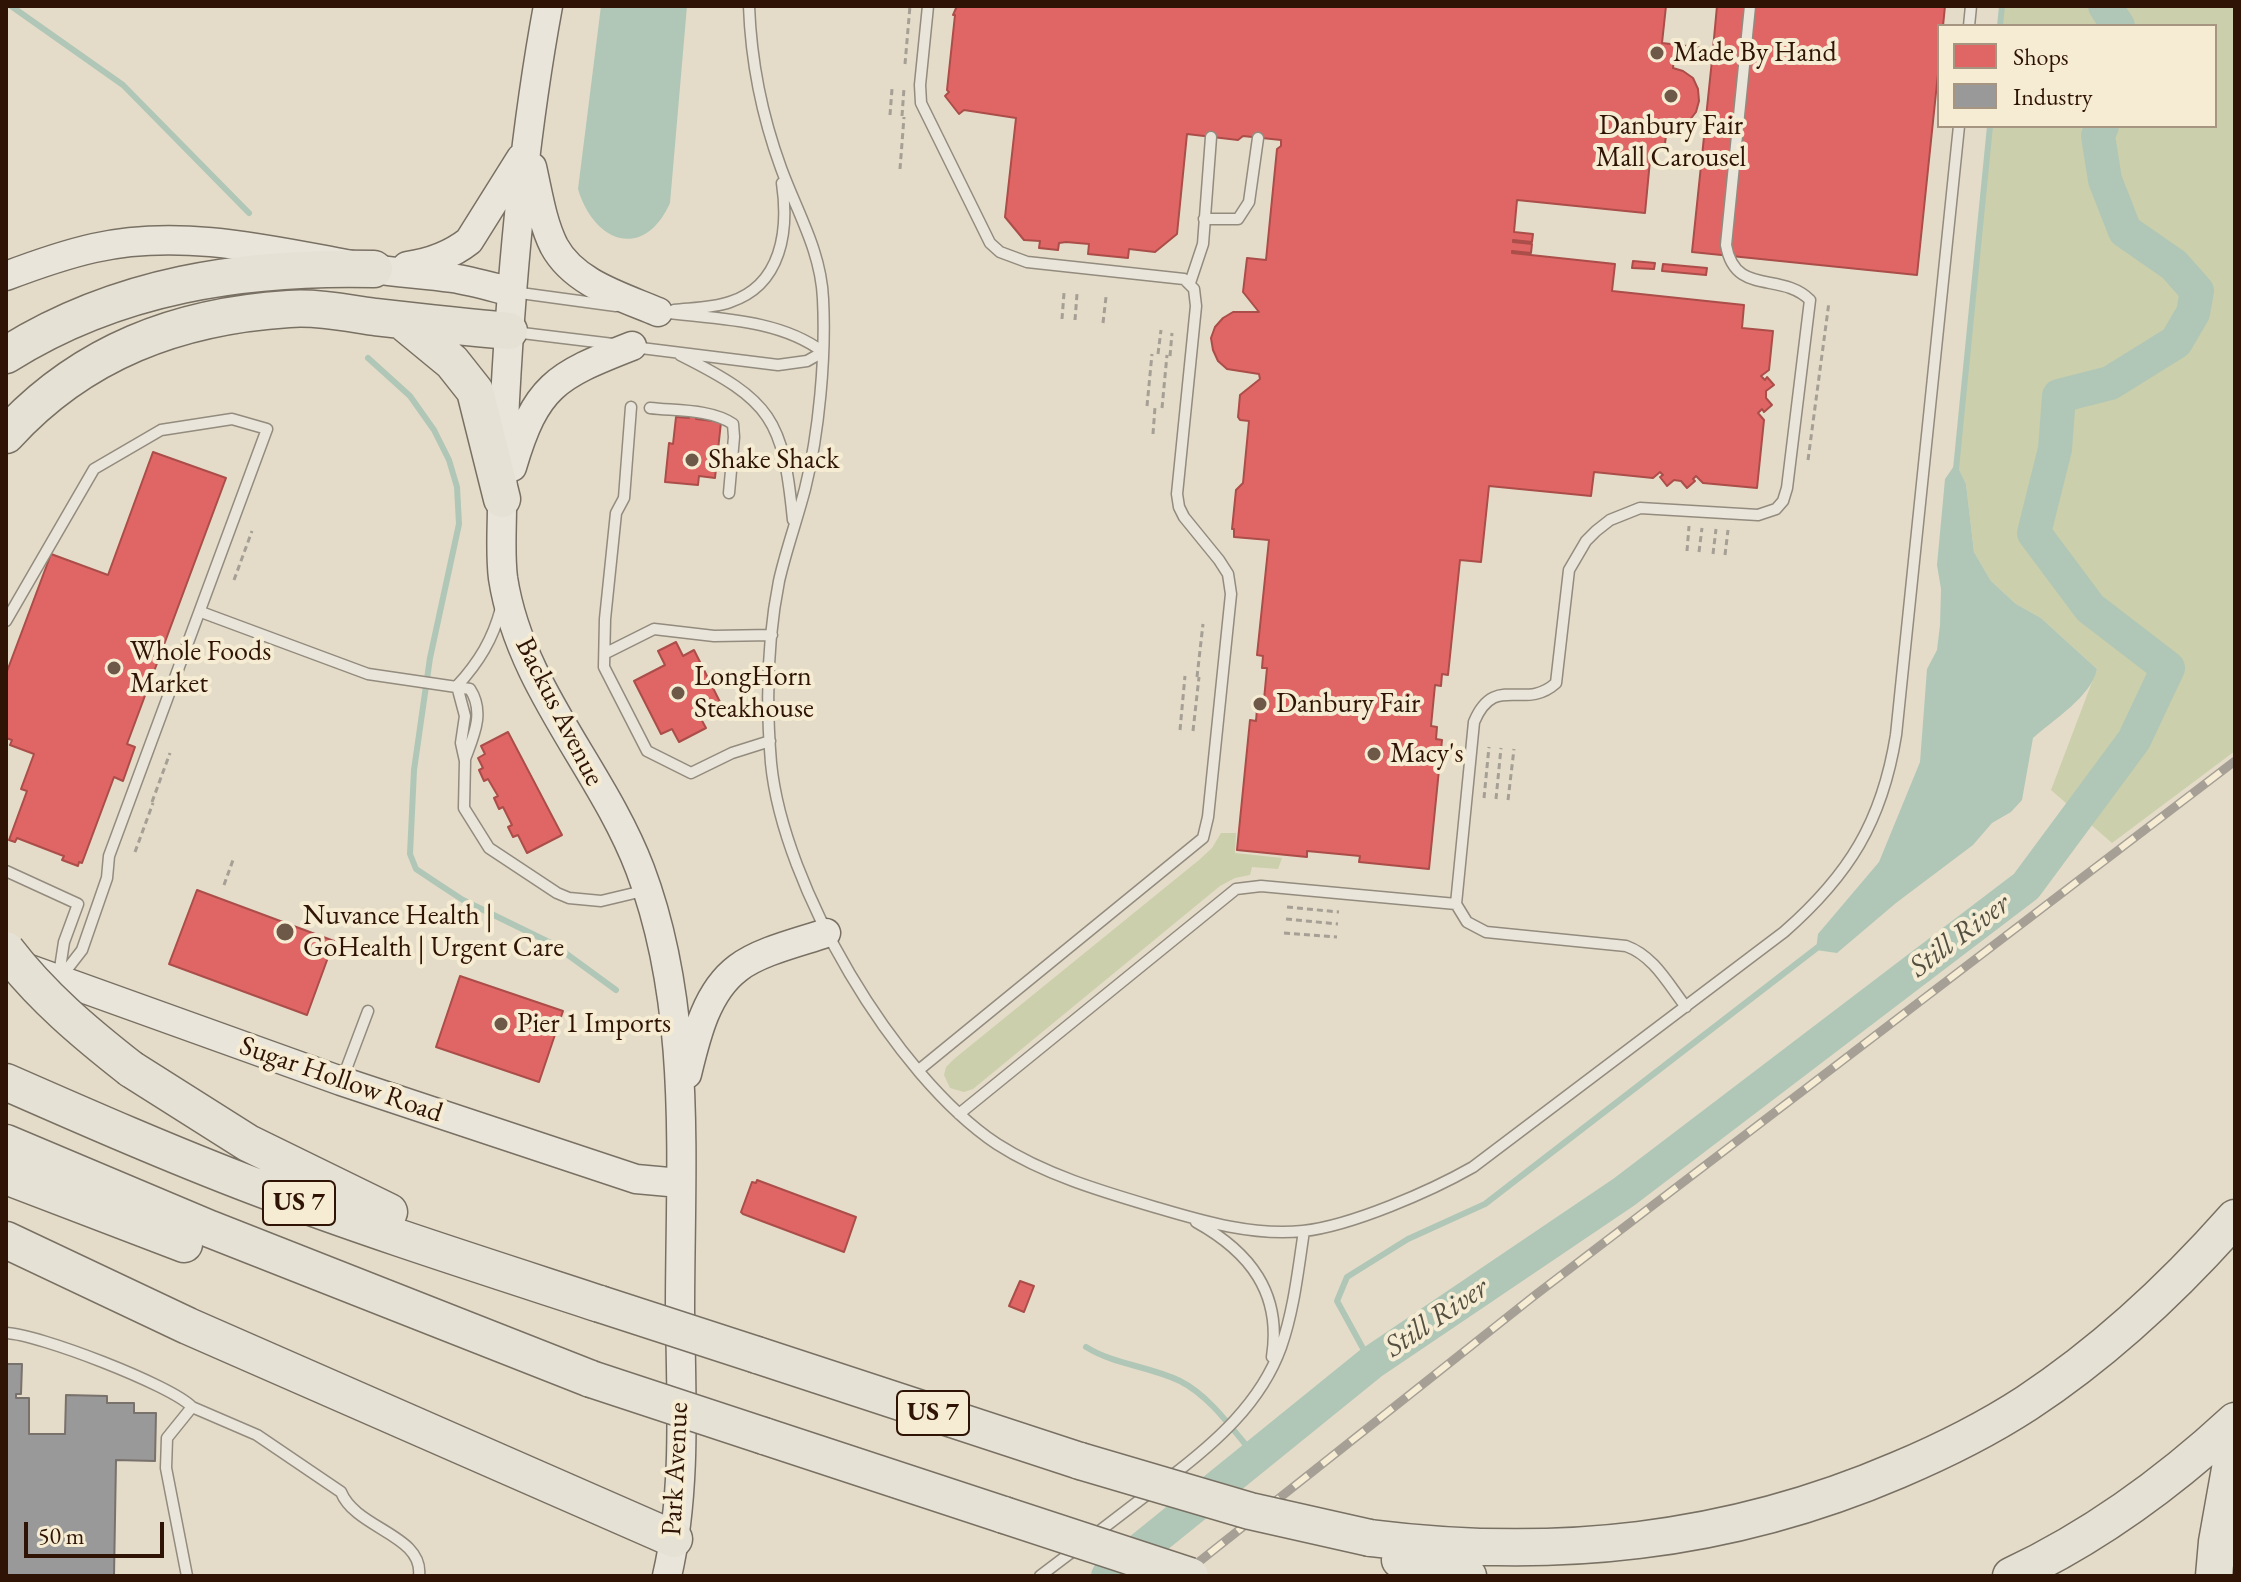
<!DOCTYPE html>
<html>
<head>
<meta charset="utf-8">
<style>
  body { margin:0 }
  #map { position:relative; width:2241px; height:1582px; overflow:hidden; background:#e4dcc8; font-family:"EB Garamond",serif }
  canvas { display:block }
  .frame { position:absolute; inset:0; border:8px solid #2f1304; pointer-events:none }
  .legend { position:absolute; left:1937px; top:24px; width:280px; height:104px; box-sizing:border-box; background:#f5ecd3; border:2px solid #a69580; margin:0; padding:10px 14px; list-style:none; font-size:24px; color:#2f1304 }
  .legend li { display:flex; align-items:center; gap:16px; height:40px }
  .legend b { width:40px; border:2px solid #a69580 }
  .scale { position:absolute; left:24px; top:1522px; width:140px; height:36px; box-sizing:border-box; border:4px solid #2f1304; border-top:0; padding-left:10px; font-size:24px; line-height:28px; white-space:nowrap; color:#2f1304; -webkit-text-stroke:6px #f5ecd3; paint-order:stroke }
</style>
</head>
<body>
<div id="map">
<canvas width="2241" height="1582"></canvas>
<div class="frame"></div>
<ul class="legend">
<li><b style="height:22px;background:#e06666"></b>Shops</li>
<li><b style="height:22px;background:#999"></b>Industry</li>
</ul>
<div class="scale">50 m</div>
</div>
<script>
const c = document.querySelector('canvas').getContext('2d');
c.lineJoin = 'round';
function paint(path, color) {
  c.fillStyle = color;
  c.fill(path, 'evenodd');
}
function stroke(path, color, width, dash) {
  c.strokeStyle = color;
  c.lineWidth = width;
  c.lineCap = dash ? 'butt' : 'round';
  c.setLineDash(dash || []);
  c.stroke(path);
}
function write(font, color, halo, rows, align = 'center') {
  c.font = font + ' "EB Garamond",serif';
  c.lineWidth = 8;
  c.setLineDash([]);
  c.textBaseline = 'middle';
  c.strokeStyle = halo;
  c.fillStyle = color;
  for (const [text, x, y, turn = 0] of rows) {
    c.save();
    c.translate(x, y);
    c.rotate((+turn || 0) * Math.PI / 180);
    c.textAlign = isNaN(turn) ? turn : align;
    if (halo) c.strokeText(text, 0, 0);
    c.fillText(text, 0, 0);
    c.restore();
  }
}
const green = new Path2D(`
  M2002,6H2235V751L2112,843L2051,790L2097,669L2041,618L2016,604L1991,581L1974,552L1966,484L1956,463L1990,126H2215V26H2000Z
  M1221,833H1236L1235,853L1282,858L1278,869L1252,867L1250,875L1235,878L1220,886L973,1089L964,1092L950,1088L944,1075L946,1067L954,1059L1199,860L1212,848Z`);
const water = new Path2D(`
  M601,6H687L670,203C644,261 594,243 578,189Z
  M1956,463L1966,484L1974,552L1991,581L2016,604L2041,618L2097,669C2091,697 2054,719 2033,738L2022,800L2011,812L1992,823L1973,845L1896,903L1837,953L1816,950L1818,934L1879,862L1920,762L1927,669L1937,650L1940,625L1941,589L1937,565L1945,479Z`);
const shops = new Path2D(`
  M957,6H1666L1662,43L1713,49L1717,6H1945L1943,26H1939V64L1917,275L1692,252L1712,60L1674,56L1673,68L1683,71L1693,78L1698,89L1699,101L1696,112L1689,121L1678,127L1667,128L1664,151L1651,150L1645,213L1517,200L1514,232L1533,234L1532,242L1513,240V242L1532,244L1531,253L1512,251V253L1615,264L1612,291L1744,305L1742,328L1773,331L1769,370L1761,376L1765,380L1767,377L1774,385L1766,391V398L1772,405L1764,412L1762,409L1758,413L1764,420L1757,488L1703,483L1696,476L1693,479L1695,481L1687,488L1681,481L1674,480L1667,486L1660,477L1663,475L1660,472L1653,478L1594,472L1591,496L1489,486L1481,562L1460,560L1448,675L1442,674L1441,686L1435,685L1431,726L1437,727L1436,739L1442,740L1429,869L1359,862L1360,856L1307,851V857L1237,850L1250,720L1256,721L1257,709L1263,710L1267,668H1262L1263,656L1257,655L1269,540L1234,537V529H1232L1236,490L1243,483L1249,421L1240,420L1238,417L1240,395L1260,379L1259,374L1227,369L1218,361L1213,350L1211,338L1215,327L1223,318L1233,312H1259L1243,292L1247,258L1266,260L1277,149L1281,146V140L1243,136L1238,140L1187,134L1177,234L1155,252L1129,249L1128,258L1088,254L1089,244L1066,242L1059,243L1058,250L1039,248L1040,241L1024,240L1005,217L1016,118L964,110L959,114L945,96L949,92L947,90L955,15H953Z
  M1633,261L1655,263L1654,269L1632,268Z
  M1663,264L1707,268L1706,275L1662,271Z
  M690,413L697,414L696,419L721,422L715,478L699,476L698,485L665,482L669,443L673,444L676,417L689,418Z
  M153,452L226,478L127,744L135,747L123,781L114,777L82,863L79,862L78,866L62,860L64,856L61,855L17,838L15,842L9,840L27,791L21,789L34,754L10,745L12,740L6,738V674L51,554L108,575Z
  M676,642L683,656L694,650L722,706L700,717L706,728L679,742L672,729L661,734L634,681L665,665L658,651Z
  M508,732L562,835L527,853L518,835L513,837L508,827L512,825L503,807L499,809L494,798L498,796L488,779L484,781L479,770L483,768L478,758L485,754L481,746Z
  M197,890L334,941L307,1015L169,964Z
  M460,976L563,1011L539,1082L436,1047Z
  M757,1180L856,1217L844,1252L743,1214L741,1212L752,1182L756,1183Z
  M1020,1281L1034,1286L1024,1312L1009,1306Z`);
const industry = new Path2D(`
  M6,1364H22L21,1394H16V1398H29V1434H65L66,1395L107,1396V1403H134V1413H156L155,1461L116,1460L114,1576H6Z`);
const stream = new Path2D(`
  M11,6L123,85L249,213
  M2000,26L2002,6
  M368,358L410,396L434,430L449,460L457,487L459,524L430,658L414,770L410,854L416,869L440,885L463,900L553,944L616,990
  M1956,469L1990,126
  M1086,1347C1115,1365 1149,1366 1180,1381C1210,1396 1233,1430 1254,1455
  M1371,1363L1337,1301L1347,1277L1408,1239L1485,1204L1822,944`);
const river = new Path2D(`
  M2105,6L2118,26
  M1108,1576L1371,1363L1624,1192L2026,886L2134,740L2168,668L2090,608L2034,533L2055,449L2059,396L2110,383L2176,342L2193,313L2197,291L2174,265L2125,231L2105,180L2098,136L2102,126`);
const path = new Path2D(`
  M1713,53L1733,56
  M905,64L910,6
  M890,115L892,89
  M902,116L904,88
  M900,169L904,117
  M1062,319L1064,293
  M1075,320L1077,294
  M1103,323L1106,297
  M1158,354L1161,330
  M1170,356L1172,333
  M1147,406L1152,354
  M1162,408L1167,355
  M1153,434L1155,407
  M1808,460L1829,302
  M1687,551L1689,526
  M1699,552L1702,528
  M1713,554L1716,529
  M1725,555L1728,530
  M234,580L252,531
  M1197,677L1203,624
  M1180,730L1185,676
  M1193,731L1199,677
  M1484,798L1489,747
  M1496,799L1501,748
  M1508,800L1514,749
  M152,802L170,753
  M135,852L153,803
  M224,885L233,860
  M1287,907L1339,912
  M1286,919L1338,924
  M1284,933L1337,937`);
const lane = new Path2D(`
  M749,6C751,61 762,116 781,168C797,212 821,251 823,299C826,357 819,433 805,489C797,520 786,550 779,581C767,641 766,703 771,763C783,886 894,1075 997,1144C1045,1175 1104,1192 1158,1208C1205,1222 1254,1236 1303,1231C1351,1226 1431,1191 1473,1167L1784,932C1849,875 1882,822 1896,735L1959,126
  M1969,26L1971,6
  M1204,219H1238L1249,202L1258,138
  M1190,283L1203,244L1211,137
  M513,292L616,306
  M674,310C693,308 713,308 730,302C782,285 789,230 782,183
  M660,312C713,319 778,318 823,352
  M514,332L613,344
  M633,347L778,365L807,361L823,352
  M680,355C772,401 783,419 793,520
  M631,407L624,498L616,513L605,619L604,667L647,751L691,773L732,753L770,741
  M650,408C676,411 711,409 733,424L734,437L729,493
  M501,608C493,639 479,662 457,686L465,716L461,743L465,761L464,808L489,848L557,893L569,898L601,901L643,891
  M201,612L368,674L470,689C485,712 474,735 465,759
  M6,621L94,469L161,430L232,419L267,429L109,856L107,878L82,950L58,981L64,942L78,904L6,871
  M606,653L654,629L714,636L772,635
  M1686,1007C1668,984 1654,956 1626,946L1486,932L1467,922L1456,904L1474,722C1495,672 1524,712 1556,683L1569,570L1586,541L1596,531L1610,520L1640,508L1758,515L1776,509L1783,501L1787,488L1810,300C1781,271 1735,297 1726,245L1750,6
  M920,1069L1203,838L1208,817L1231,594L1228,574L1219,560L1184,517L1179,507L1177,494L1196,306L1194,289L1184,279L1027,262L1000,252L990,243L921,103L920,85L928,6
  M342,1080L368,1011
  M959,1114L1236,889L1261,886L1456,904
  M1196,1222C1250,1252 1282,1293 1272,1357
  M6,1333C38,1334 171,1385 192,1407L257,1435L341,1492C356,1529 424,1535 419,1576
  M1169,1478C1215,1443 1261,1403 1281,1347C1294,1310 1298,1270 1304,1231
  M1093,1536L1153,1490
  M187,1576L166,1468L167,1438L192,1407
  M1040,1576L1077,1548`);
const secondary = new Path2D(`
  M548,6C524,136 512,268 505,400C503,435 502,470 502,505C502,529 500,554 503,578C520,688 602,769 640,869C693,1009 680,1164 680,1310C681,1397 687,1490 667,1576
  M532,167C538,193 542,222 554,246C574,283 620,296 658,312
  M407,266C429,263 451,255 469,241L521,158
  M6,276C35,265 63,255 94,248C186,227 282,253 373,269C399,273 426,274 452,278C472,281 492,287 512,292
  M512,467C536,386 555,376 632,346
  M21,966L341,1081L636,1179L680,1183
  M687,1074C696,1037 706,992 738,968C760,951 800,942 826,933`);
const highway = new Path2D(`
  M401,320L452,362L475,391L502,499
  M6,355C117,285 244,266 374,269
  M6,435C82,352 178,316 289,309C317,307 347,313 375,317C419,322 464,327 509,331
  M131,1069L248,1143L389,1212
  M6,1082C88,1118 170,1154 254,1186C367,1229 484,1266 600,1304
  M6,1143L210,1229L591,1379
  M6,1176L184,1244
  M6,1240L188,1326L674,1539
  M757,1355L1080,1461
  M764,1436L1004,1515
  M1370,1538C1553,1561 1728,1543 1898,1470C1943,1451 1987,1429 2027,1403C2106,1351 2173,1288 2235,1218
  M1400,1560L1468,1576
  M2011,1576C2094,1537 2168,1483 2235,1421
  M2214,1576L2217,1542L2235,1441`);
const rail = new Path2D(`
  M1181,1576L1534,1296L2235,761`);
const highwayBridge = new Path2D(`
  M6,950C41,996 85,1033 131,1069
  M600,1304L757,1355
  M591,1379L764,1436
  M1080,1461L1250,1511L1370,1538
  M1004,1515L1190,1576`);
const markers = [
  [1657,53,8,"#6e5949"],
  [1671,96,8,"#6e5949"],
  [692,460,8,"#6e5949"],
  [114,668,8,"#6e5949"],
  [678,693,8,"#6e5949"],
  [1260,704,8,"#6e5949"],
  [1374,754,8,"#6e5949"],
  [285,932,10,"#6e5949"],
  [501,1024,8,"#6e5949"]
];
const shields = [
  [299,1203,72],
  [933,1413,72]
];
const shieldNames = [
  ["US 7",299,1203],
  ["US 7",933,1413]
];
const poiNames = [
  ["Made By Hand",1673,53],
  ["Danbury Fair",1671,126,"center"],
  ["Mall Carousel",1671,158,"center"],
  ["Shake Shack",708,460],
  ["Whole Foods",130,652],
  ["Market",130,684],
  ["LongHorn",694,677],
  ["Steakhouse",694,709],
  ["Danbury Fair",1276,704],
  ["Macy's",1390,754],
  ["Nuvance Health |",303,916],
  ["GoHealth | Urgent Care",303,948],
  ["Pier 1 Imports",517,1024]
];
const streetNames = [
  ["Backus Avenue",559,712,63],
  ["Sugar Hollow Road",341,1080,19],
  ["Park Avenue",676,1469,-87]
];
const waterNames = [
  ["Still River",1960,936,-37],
  ["Still River",1437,1318,-34]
];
paint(green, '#cbcfab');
paint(water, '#b0c7b7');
paint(shops, '#e06666');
stroke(shops, '#ab4d49', 2);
paint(industry, '#999');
stroke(industry, '#79716c', 2);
stroke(stream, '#b0c7b7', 6);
stroke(river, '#b0c7b7', 34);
stroke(lane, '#938b7e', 13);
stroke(secondary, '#797064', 31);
stroke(highway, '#797064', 39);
stroke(path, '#a59f95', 3, [6, 4]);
stroke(lane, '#e9e5db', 10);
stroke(secondary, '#e9e5db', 28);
stroke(highway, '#e6e1d5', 36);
stroke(rail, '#a59f95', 9);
stroke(rail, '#f5ecd3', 6, [18]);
stroke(highwayBridge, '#797064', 39, []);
stroke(highwayBridge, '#e6e1d5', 36);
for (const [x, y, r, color] of markers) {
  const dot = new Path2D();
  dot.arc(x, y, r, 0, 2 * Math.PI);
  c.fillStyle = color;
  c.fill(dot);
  stroke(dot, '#f5ecd3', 3);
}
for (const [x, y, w] of shields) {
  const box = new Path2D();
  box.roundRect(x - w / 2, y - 22, w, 44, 6);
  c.fillStyle = '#f5ecd3';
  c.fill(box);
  stroke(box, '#2f1304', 2);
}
write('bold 26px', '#2f1304', null, shieldNames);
write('28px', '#2f1304', '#f5ecd3', poiNames, 'left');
write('28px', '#2f1304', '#f5ecd3', streetNames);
write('italic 30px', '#544f40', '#f5ecd3', waterNames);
</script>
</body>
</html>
